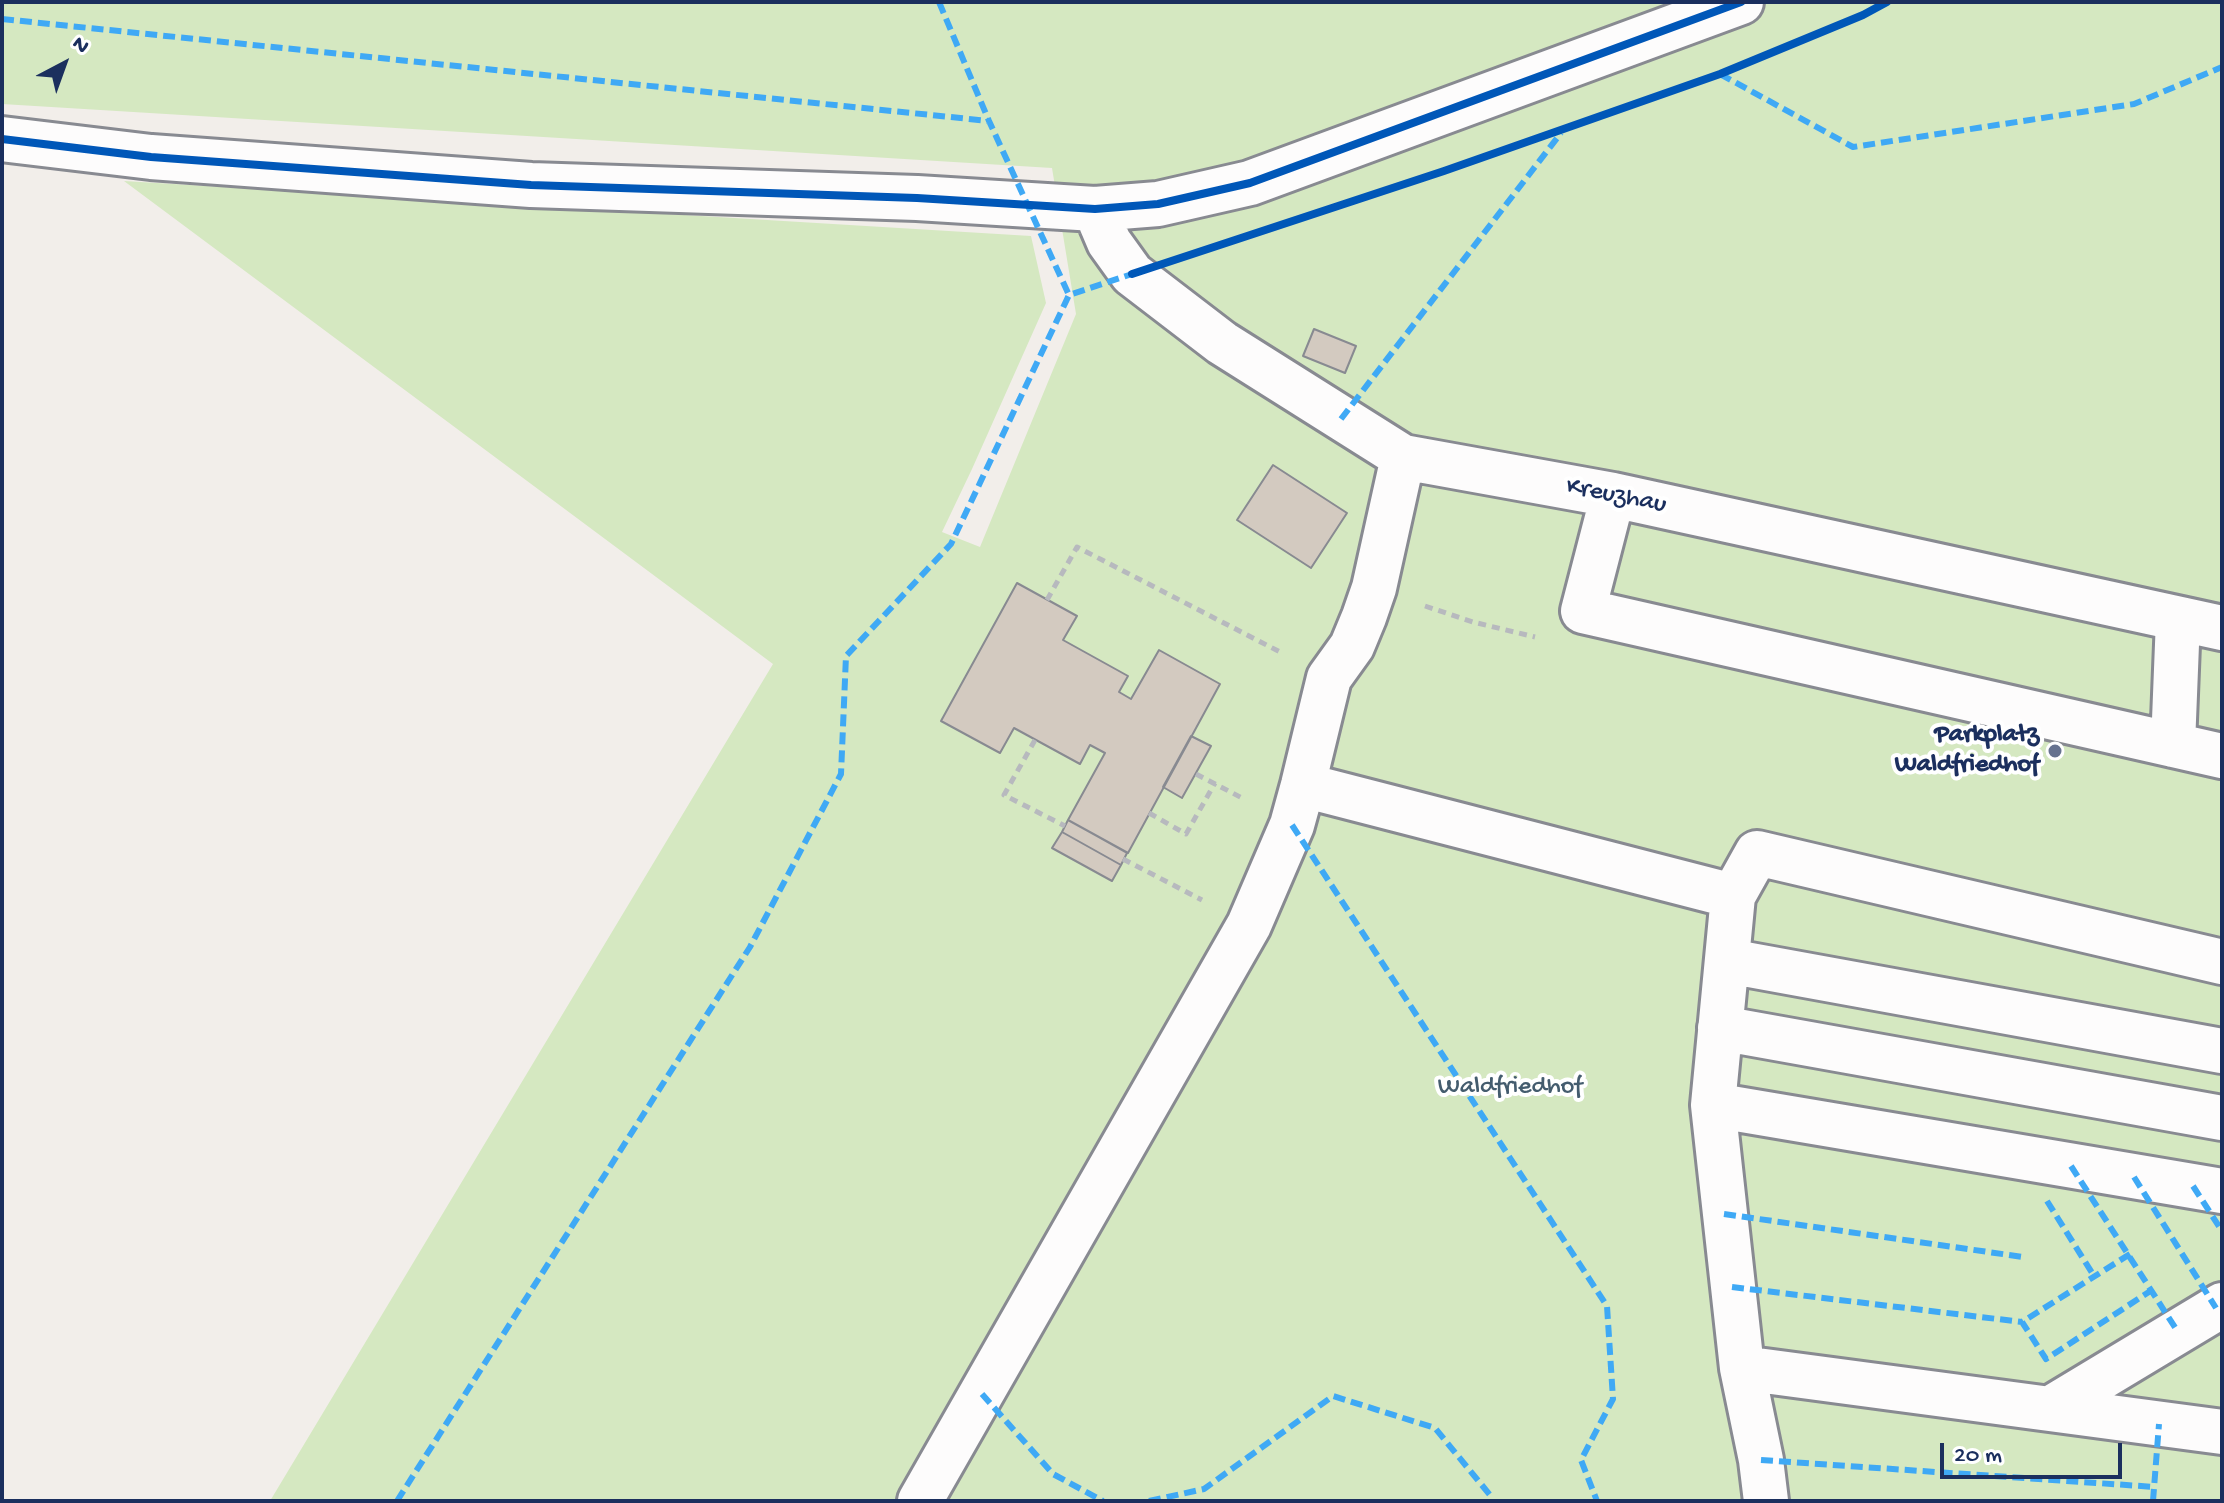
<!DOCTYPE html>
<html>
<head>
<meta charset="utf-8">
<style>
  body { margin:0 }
  #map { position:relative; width:2224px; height:1503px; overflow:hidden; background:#f2eeea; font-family:"Gochi Hand",sans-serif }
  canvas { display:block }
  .frame { position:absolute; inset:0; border:4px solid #1b2f5e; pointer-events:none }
  .north { position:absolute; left:24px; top:24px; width:80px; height:80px; -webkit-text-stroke:6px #fff; paint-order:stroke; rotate:41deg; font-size:22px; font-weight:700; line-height:32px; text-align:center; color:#1b2f5e }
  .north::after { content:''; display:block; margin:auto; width:28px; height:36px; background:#1b2f5e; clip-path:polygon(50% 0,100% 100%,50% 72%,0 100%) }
  .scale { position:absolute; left:1940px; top:1443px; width:182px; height:36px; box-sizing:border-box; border:4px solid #1b2f5e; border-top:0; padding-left:10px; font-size:24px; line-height:28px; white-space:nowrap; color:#1b2f5e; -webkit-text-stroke:6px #fff; paint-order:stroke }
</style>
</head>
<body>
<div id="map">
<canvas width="2224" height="1503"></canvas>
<div class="frame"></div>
<div class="north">N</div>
<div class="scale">20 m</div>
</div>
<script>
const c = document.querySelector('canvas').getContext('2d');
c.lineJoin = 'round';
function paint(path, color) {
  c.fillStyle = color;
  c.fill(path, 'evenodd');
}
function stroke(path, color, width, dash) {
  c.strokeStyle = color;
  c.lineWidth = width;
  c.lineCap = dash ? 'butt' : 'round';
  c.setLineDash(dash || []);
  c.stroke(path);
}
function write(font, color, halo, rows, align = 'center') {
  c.font = font + ' "Gochi Hand",sans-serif';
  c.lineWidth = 8;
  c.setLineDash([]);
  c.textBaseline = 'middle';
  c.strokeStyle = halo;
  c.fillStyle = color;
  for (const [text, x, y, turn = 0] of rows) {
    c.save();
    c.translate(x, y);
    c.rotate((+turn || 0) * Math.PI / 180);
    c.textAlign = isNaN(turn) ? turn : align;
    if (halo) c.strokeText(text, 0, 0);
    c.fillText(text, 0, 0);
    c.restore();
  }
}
const green = new Path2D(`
  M2,2H2222V1501H270L773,664L124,181L1031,236L1046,303L972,469L942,532L980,547L1076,314L1052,168L2,104Z`);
const building = new Path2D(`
  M1314,329L1356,346L1345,373L1303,356Z
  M1273,465L1347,513L1311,568L1237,520Z
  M1017,583L1077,616L1063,640L1128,676L1119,692L1131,699L1159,650L1220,684L1128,853L1068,820L1105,753L1090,745L1080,764L1014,728L1000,753L941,721Z
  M1191,736L1211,746L1182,798L1163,787Z
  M1068,820L1127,853L1121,865L1062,832Z
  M1062,832L1121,865L1112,881L1052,848Z`);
const path = new Path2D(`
  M1047,600L1077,547L1282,653
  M1425,606L1473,622L1535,637
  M1035,740L1004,795L1065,826
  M1196,774L1244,799
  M1149,813L1186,834L1215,783
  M1123,859L1202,900`);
const minor = new Path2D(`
  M2,139L151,157L531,185L917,198L1095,209L1158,204L1250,183L1741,2
  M1095,209L1109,242L1132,274L1222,343L1403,457L1613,495L2222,628
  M1613,495L1583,611L2222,756
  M2173,745L2178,619
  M1303,785L1733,896L1713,1105L1742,1368L1761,1460L1766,1501
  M1733,896L1757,853L2222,962
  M1728,961L2222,1051
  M1720,1028L2222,1118
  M1713,1105L2222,1191
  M1742,1368L2222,1432
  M2051,1408L2222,1305
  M920,1501L1249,925L1292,825L1303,785L1329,678L1352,646L1364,617L1374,588L1403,457`);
const quiet = new Path2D(`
  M939,2L989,121L1069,295
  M2,19L989,121
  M1720,74L1853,147L2134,104L2222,67
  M1341,419L1561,133
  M1292,825L1607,1306L1613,1399L1581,1460L1597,1501
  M2071,1166L2178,1332
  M2134,1177L2216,1308
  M2193,1186L2222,1231
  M2047,1201L2094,1276
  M1724,1214L2023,1257
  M2130,1254L2022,1322L2046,1359L2152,1290
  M1732,1287L2022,1322
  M982,1394L1053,1474L1103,1501
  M1761,1460L2155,1487
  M397,1501L750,947L841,774L846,656L951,544L1069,295L1138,272
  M1149,1501L1204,1489L1333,1396L1435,1428L1490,1495V1501
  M2153,1501L2159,1424`);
const cycleway = new Path2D(`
  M2,139L151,157L531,185L917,198L1095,209L1158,204L1250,183L1741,2
  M1132,274L1444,171L1720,74L1863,15L1887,2`);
const markers = [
  [2055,751,8,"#66728f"]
];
const streetNames = [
  ["Kreuzhau",1616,497,11]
];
const poiNames = [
  ["Parkplatz",2039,736],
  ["Waldfriedhof",2039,766]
];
const parkNames = [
  ["Waldfriedhof",1510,1088]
];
paint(green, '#d5e8c1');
paint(building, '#d3cac0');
stroke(building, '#888a91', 2);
stroke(minor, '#888a91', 50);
stroke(path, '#b7b9be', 5, [8, 6]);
stroke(minor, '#fdfcfc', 44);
stroke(quiet, '#3fa9f5', 6, [12, 6]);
stroke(cycleway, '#0057b8', 8);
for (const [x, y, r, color] of markers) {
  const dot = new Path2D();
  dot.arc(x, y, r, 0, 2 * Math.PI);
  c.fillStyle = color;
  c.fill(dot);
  stroke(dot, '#fff', 3);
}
write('26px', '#1b2f5e', '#fff', streetNames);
write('bold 26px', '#1b2f5e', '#fff', poiNames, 'right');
write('26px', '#445c6e', '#fff', parkNames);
</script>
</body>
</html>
